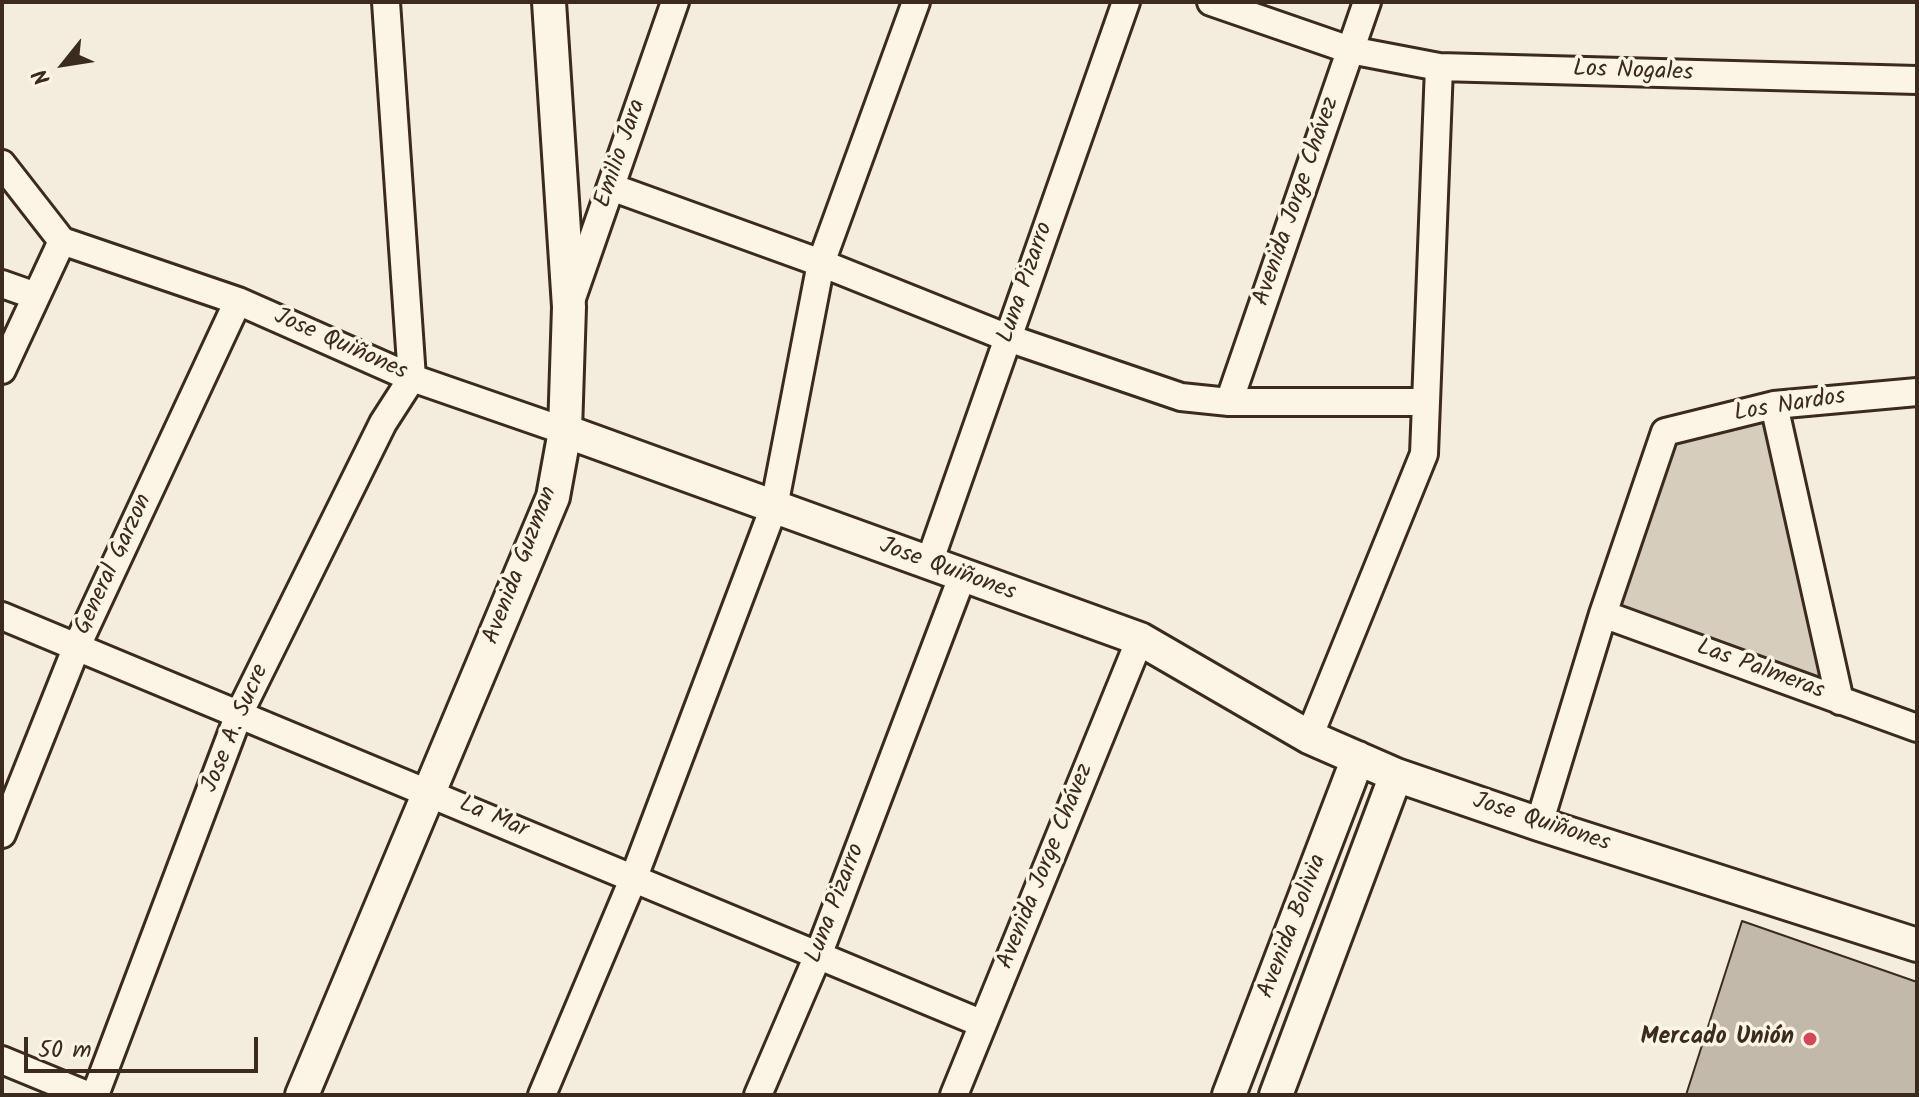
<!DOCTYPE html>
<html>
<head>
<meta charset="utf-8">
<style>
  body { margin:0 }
  #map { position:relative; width:1919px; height:1097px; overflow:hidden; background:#f4eddd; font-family:Kalam,sans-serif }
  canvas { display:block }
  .frame { position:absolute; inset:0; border:4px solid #3b2a1e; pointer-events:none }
  .north { position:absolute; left:24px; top:24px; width:80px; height:80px; -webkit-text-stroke:6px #fcf5e5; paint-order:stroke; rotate:240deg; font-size:22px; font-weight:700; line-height:32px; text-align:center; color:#3b2a1e }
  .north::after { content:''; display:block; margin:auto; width:28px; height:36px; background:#3b2a1e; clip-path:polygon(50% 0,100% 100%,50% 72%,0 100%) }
  .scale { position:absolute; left:24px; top:1037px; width:234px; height:36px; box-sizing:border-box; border:4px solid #3b2a1e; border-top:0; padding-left:10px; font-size:24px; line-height:28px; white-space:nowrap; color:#3b2a1e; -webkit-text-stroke:6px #fcf5e5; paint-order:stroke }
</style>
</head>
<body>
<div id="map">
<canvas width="1919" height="1097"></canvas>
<div class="frame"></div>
<div class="north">N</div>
<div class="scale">50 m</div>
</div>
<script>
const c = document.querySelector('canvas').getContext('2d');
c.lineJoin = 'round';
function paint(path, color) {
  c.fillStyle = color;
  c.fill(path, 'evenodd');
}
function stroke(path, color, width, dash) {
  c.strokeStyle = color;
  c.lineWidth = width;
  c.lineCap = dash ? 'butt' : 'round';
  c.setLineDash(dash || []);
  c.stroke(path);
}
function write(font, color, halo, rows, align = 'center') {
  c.font = font + ' Kalam,sans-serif';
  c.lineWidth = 7;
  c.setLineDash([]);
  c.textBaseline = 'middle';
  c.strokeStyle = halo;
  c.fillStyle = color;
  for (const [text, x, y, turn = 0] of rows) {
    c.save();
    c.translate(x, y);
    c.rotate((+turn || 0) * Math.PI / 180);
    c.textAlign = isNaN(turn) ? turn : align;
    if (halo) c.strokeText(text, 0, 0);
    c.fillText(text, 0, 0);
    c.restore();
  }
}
const green = new Path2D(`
  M1763,419L1823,681L1621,608L1673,444Z`);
const building = new Path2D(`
  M1742,921L1917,982V1095H1686Z`);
const minor = new Path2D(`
  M1211,2L1350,50L1439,67L1917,80
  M2,164L62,241L238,301L412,378L565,431
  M611,187L821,263L1008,338L1181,397L1229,402H1426
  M2,284L36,296
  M571,301L675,2
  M2,370L62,241
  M1229,402L1367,2
  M1774,405L1840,701
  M929,563L1126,2
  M1603,614L1917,728
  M2,616L983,1024
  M1309,737L1424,454L1439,67
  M1539,824L1603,614L1665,432L1774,405L1917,392
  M2,834L77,646L238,301
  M2,1060L87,1095
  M95,1095L239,714L383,423L412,378L386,2
  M542,1095L634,877L774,507L821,263L916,2
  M758,1095L819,953L962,577
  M954,1095L1140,639`);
const tertiary = new Path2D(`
  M565,431L1140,639L1309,737L1396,775L1539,824L1917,945
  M302,1095L553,497L565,431L569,307L549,2
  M1229,1095L1358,758
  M1276,1095L1396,775`);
const markers = [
  [1810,1039,8,"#d1495b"]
];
const streetNames = [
  ["Los Nogales",1633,73,2],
  ["Emilio Jara",622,154,-71],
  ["Avenida Jorge Chávez",1298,202,-71],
  ["Luna Pizarro",1027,283,-71],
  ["Jose Quiñones",340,346,24],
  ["Los Nardos",1790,407,-9],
  ["General Garzon",115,565,-65],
  ["Avenida Guzman",522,566,-69],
  ["Jose Quiñones",947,571,20],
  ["Las Palmeras",1760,671,20],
  ["Jose A. Sucre",237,729,-67],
  ["La Mar",493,819,23],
  ["Jose Quiñones",1541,824,18],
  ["Avenida Jorge Chávez",1047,867,-68],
  ["Luna Pizarro",837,904,-69],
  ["Avenida Bolivia",1294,927,-69]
];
const poiNames = [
  ["Mercado Unión",1794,1039]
];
paint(green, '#d6cdbd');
paint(building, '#c3b9aa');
stroke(building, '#3b2a1e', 2);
stroke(minor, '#3b2a1e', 32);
stroke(tertiary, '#3b2a1e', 38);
stroke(minor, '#fcf5e5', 26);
stroke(tertiary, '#fcf5e5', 32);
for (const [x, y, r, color] of markers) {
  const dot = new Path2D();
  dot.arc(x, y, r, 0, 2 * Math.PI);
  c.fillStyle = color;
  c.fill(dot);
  stroke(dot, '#fcf5e5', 3);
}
write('24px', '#3b2a1e', '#fcf5e5', streetNames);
write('bold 24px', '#3b2a1e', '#fcf5e5', poiNames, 'right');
</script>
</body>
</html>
